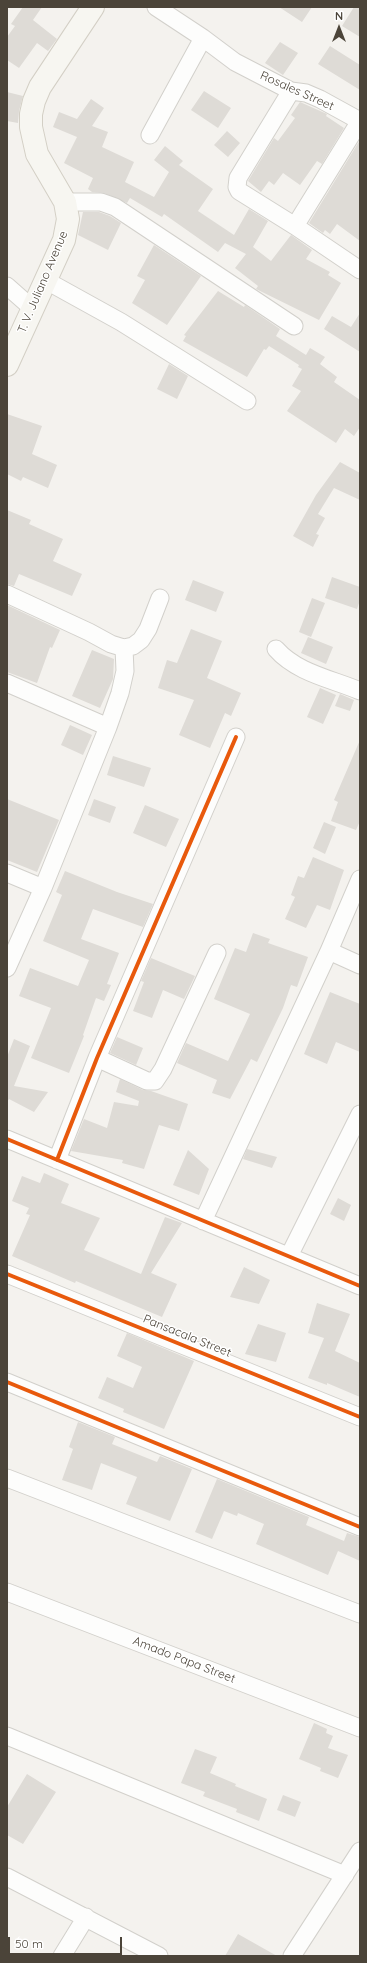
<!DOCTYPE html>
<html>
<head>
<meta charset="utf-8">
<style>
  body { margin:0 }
  #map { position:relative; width:367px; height:1963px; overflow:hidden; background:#f4f2ee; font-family:Quicksand,sans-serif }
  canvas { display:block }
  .frame { position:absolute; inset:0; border:8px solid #4b4439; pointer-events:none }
  .north { position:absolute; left:319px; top:8px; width:40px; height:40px; -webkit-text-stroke:3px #fff; paint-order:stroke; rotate:0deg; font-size:11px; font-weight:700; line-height:16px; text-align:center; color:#4b4439 }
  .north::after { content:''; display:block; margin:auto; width:14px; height:18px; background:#4b4439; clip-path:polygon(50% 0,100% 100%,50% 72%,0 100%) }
  .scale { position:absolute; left:8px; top:1937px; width:114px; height:18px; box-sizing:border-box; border:2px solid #4b4439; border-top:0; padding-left:5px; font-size:12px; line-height:14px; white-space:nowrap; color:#4b4439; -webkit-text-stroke:3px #fff; paint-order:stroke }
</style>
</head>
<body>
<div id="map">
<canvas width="367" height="1963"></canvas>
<div class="frame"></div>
<div class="north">N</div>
<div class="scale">50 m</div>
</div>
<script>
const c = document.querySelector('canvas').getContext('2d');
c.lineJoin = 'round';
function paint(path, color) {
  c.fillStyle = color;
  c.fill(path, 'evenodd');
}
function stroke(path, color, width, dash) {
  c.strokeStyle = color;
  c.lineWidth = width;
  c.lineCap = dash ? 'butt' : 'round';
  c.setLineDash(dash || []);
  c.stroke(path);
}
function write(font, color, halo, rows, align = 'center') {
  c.font = font + ' Quicksand,sans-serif';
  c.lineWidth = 3;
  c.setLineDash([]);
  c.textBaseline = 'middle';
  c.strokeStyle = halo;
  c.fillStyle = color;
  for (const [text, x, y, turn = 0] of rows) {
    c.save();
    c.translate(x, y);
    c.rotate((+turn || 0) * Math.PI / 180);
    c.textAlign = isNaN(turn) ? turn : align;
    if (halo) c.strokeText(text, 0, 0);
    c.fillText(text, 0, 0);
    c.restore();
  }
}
const building = new Path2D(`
  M23,7H42L33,20L57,39L48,51L37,43L19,68L7,60V37L15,26L11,24Z
  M279,7H312L302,22Z
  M354,7H360V37L342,26Z
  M280,42L298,53L283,75L265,63Z
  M330,46L360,65V90L318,64Z
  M204,91L231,108L218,128L191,110Z
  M7,92L23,96L19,111L18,123L7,121Z
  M91,99L104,108L92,126L108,132L102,147L134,162L125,182L154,197L169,172L154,160L165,146L183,161L179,165L213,189L198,211L234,235L249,209L268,221L253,247L271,261L291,235L312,250L306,259L330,272L328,275L341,283L319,320L256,289L258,286L235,268L246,254L225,243L218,252L164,214L162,217L130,198L127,203L104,193L92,192L88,189L93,178L64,163L77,137L53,127L59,112L77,119Z
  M300,102L327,114L326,116L344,128L322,164L317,161L300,185L283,173L274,185L269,181L261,192L248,181L274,138L278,141L295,118L291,115Z
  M227,131L240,143L228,157L214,145Z
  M360,140V241L337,224L330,234L325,230L323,233L309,223Z
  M83,212H99L110,216L121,223L108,250L78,235Z
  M154,245L201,276L167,325L132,303L145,280L137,276Z
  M218,291L244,307L245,305L280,329L276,336L306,355L310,348L325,357L320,364L337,377L334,382L360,400V427L354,436L345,429L336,443L287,411L301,391L292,386L302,369L298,367L299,365L269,346L266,350L264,349L247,377L183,341L186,336L184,335Z
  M360,313V352L324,329L332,316L351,327Z
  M169,364L188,376L177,399L157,389Z
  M7,414L42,426L32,454L57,465L48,488L23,477L21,481L7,474Z
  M340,462L360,473V500L334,488L318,514L325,518L316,534L319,535L313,547L293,536L316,495Z
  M7,510L31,520L29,524L63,539L53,561L82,574L72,596L19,574L14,586L7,584Z
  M332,577L360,587V600L357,609L325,598Z
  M193,580L224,592L216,612L185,600Z
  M312,598L325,603L311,637L299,632Z
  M7,605L60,630L52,648L50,647L37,683L7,672Z
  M191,629L222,641L207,678L241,693L231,716L225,713L210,748L179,735L194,700L158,688L167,660L177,663Z
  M308,637L333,647L326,664L301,653Z
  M92,650L114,659L113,679L100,708L72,696Z
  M320,688L336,695L323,724L307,717Z
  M340,694L354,700L350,711L335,706Z
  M70,725L92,735L83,755L61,745Z
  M360,740V821L356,830L331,821L338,802L334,800Z
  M113,756L151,768L144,787L107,775Z
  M7,799L59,820L37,872L7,860Z
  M94,799L116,807L110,823L88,815Z
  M145,805L179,819L166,847L133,833Z
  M324,822L336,827L325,854L313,848Z
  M313,857L344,870L330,910L317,905L306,928L285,919L295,897L291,895L298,876L304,878Z
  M65,871L117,892L153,904L143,927L93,909L81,939L119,953L107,984L111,985L104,1001L96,998L83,1035L84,1036L69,1073L31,1058L51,1008L19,996L30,968L78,986L89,960L43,941L62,895L56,892Z
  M253,933L270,939L268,943L308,957L297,987L291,985L283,1008L257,1062L251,1059L230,1099L212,1093L217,1080L177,1063L186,1043L228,1061L250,1014L214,999L235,948L246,952Z
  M151,958L195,976L184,999L163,990L152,1018L133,1011L144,982L141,981Z
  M330,992L360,1004V1052L336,1042L327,1064L304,1054Z
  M117,1037L143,1048L136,1065L110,1053Z
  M14,1039L30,1046L14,1086L48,1092L34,1112L9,1099L7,1102V1057Z
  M120,1079L143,1090L151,1091L188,1104L179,1131L159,1125L144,1169L122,1163L123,1160L71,1151L84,1119L107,1128L114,1102L138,1106L139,1101L116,1092Z
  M247,1149L277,1157L272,1168L243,1159Z
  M188,1150L209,1169L199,1195L173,1185Z
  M44,1173L69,1184L61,1203L100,1218L84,1250L141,1274L165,1217L182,1223L151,1273L177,1284L162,1317L76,1281L75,1283L12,1256L30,1215L26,1214L29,1208L12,1201L22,1176L40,1183Z
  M338,1198L351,1205L344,1221L330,1214Z
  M244,1267L270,1280L259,1304L230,1297Z
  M317,1303L350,1314L335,1351L360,1363V1397L327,1383V1385L308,1378L324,1338L308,1333Z
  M258,1324L286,1333L276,1362L245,1354Z
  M127,1333L194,1361L164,1429L123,1412L124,1409L98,1398L107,1377L133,1388L142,1367L117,1356Z
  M78,1422L115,1437L112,1444L157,1462L160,1456L192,1469L170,1521L126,1504L137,1477L101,1463L92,1490L62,1480L73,1449L69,1447Z
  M217,1479L309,1517L306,1525L344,1541L347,1533L360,1537V1561L338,1551L328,1575L256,1544L264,1524L238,1513L237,1516L224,1511L212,1539L195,1532Z
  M314,1723L327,1729L326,1733L333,1736L328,1748L348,1755L338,1778L320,1771L321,1768L299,1759Z
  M195,1749L217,1757L210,1773L236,1784L235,1786L267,1799L259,1821L236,1812L237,1809L203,1796L205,1792L181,1783Z
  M27,1774L56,1792L23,1844L7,1835V1807Z
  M283,1795L301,1802L295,1817L277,1810Z
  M238,1934L277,1956H225Z`);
const minor = new Path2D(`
  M156,7L203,38L235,62L291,91L306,93L320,99L360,121
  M291,91L238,178L237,187L239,191L295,226L360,121
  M150,135L203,38
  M65,202H101L115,207L294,326
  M295,226L360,270
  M45,280L121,322L247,401
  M7,286L33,309
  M7,594L89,632L111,644L124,648L133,646L141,640L148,629L160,598
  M276,649C297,673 332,679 360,691
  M7,683L108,727
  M7,873L43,888
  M329,951L360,965
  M7,968L43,888L108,727L120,693L125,671L124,648
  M97,1058L147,1081H155L163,1069L217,953
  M7,1139L360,1286
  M57,1160L97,1058L236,737
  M203,1221L329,951L360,879
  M289,1256L360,1114
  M7,1274L360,1417
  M7,1382L360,1527
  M7,1478L360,1614
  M7,1592L360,1728
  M7,1736L345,1875
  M7,1877L159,1956
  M62,1956L86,1917
  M292,1956L360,1851`);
const secondary = new Path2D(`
  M7,365L64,240L68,219L65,202L37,154L31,127V114L34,101L40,87L93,7`);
const cycleway = new Path2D(`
  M7,1139L360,1286
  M57,1160L97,1058L236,737
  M7,1274L360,1417
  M7,1382L360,1527`);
const streetNames = [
  ["Rosales Street",297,91,24],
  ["T. V. Juliano Avenue",43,282,-67],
  ["Pansacala Street",187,1336,22],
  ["Amado Papa Street",184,1660,21]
];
paint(building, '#dedbd6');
stroke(minor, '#d2d0cb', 19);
stroke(secondary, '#d3cfc5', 24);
stroke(minor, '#fdfdfc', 17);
stroke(secondary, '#f7f6f1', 22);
stroke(cycleway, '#e8590c', 4);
write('12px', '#4b4439', '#fff', streetNames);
</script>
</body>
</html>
